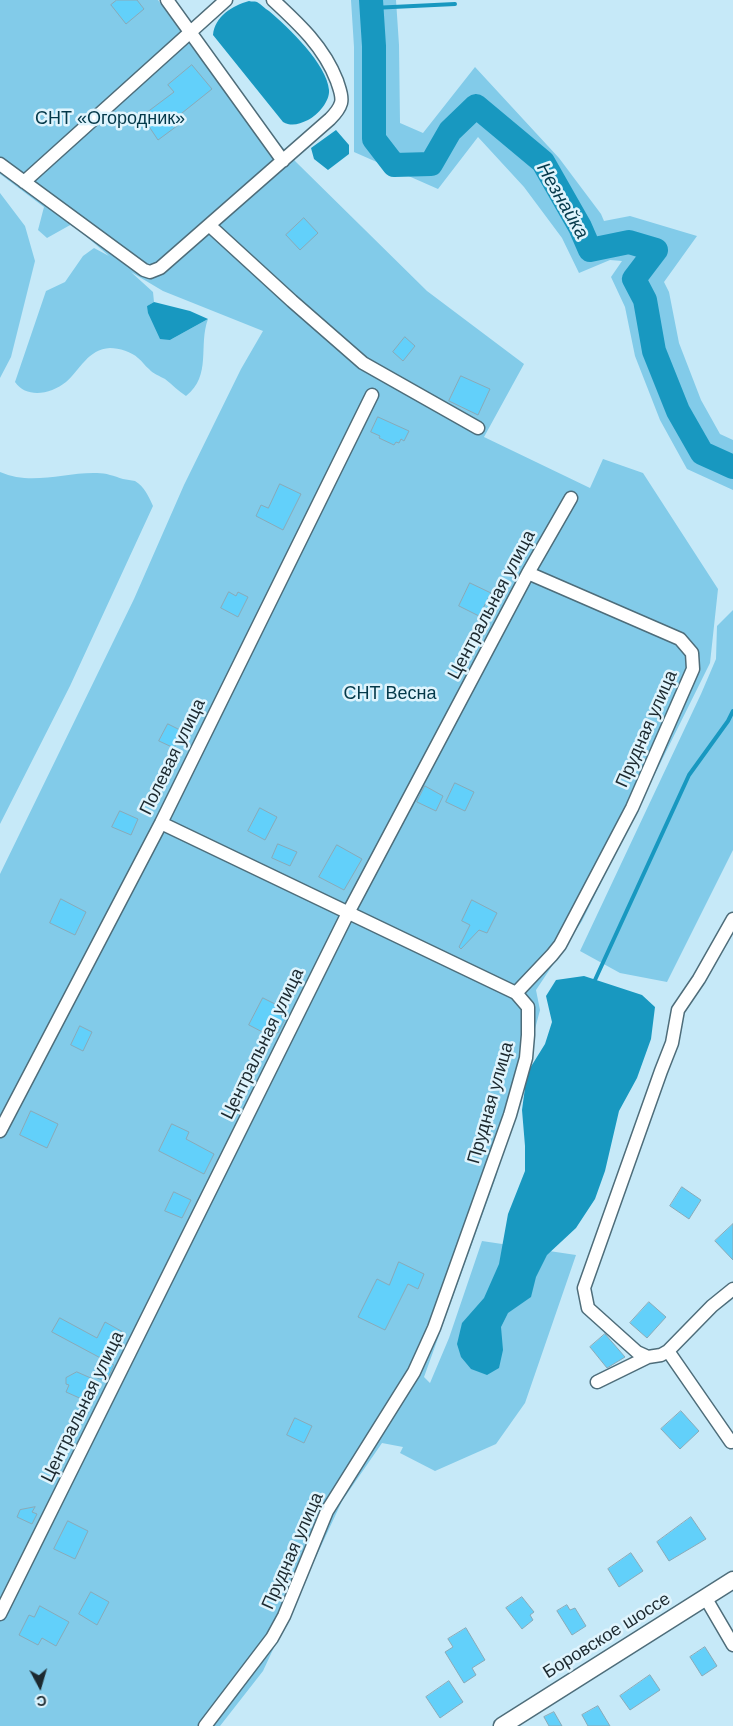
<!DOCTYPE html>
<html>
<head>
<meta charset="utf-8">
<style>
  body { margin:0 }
  #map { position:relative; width:733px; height:1726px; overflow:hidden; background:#c6e9f8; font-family:Helvetica,sans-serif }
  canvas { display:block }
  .north { position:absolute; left:15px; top:1661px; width:50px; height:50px; -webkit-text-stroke:4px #dff4fd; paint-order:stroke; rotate:174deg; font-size:14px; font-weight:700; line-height:20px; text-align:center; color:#1c292f }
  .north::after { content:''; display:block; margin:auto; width:18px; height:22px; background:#1c292f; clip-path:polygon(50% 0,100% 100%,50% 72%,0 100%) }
</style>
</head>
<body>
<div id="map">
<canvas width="733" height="1726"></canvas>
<div class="north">С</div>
</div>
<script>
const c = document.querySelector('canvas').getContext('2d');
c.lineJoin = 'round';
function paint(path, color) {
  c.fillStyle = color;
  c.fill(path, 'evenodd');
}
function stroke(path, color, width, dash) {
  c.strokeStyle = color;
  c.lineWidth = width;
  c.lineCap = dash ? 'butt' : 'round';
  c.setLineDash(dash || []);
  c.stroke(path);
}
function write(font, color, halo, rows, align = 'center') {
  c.font = font + ' Helvetica,sans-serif';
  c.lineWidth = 5;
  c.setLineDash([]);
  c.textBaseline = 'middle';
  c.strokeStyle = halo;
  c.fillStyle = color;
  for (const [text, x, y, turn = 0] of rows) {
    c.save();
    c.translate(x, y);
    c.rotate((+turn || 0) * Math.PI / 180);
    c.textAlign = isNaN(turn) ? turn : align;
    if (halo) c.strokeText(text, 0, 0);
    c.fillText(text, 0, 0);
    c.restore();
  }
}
const green = new Path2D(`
  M0,0H158L194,50L296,162L427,291L524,364L484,437L590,488L603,459L643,473L718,589L710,663L582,921L536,990L540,1010L496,1177L424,1377L430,1383L449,1338L482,1241L576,1255L525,1403L496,1444L435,1471L400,1453L403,1447L382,1443L342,1501L263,1671L220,1726H0V874L134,599L184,485L241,369L263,331L163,291L131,272L153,292L154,302L147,306L170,340L208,319C198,346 212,375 186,396C178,391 173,385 165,379C160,376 153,374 149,369C145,366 142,361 138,358C132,352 119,348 110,348C88,349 80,370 66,382C51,394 27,399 15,382L46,291L65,282L83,256L94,248L109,256L72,224L47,238L38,230L44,207L0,174Z
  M351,0H396L399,45L400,123L423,133L475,67L559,158L601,214L604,221L630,216L697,236L664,282L669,292L679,343L701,400L720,434L733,440V490L687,469L660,420L635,356L625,307L611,277L622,261L610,260L579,273L562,238L524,187L478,137L438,189L354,152V47Z
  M0,193L25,226L35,261L11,357L0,378Z
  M0,472C32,486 64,472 97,473C106,473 114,476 123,479C127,480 131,480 135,481C144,486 149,497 153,506L70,686L0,824Z
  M733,610V850L667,982L620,973L580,951L701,694L716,659L717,626Z`);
const water = new Path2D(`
  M249,1C252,2 254,1 257,2C261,4 265,9 269,11C288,27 327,64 329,90C330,101 318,115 308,120C299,124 292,127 283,122L213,35C215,16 232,6 249,1Z
  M336,130L349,145V154L328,170L314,159L311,148Z
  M154,302L190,311L208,319L170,340L160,339L148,313L147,306Z
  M584,976L642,995L655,1007L651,1039L637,1078L619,1111L605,1171L595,1199L576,1228L547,1255L536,1277L531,1297L508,1313L501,1327L503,1350L499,1368L487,1375L471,1369L461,1357L457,1344L462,1323L484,1298L499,1264L508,1214L525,1171V1146L522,1110L527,1073L545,1044L552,1022L546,996L556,980Z`);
const stream = new Path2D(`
  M372,8L455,4
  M595,980L689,775L728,721L733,711`);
const river = new Path2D(`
  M371,0L374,46V139L394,165L431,164L450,131L476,106L543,162L580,227L590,250L629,242L656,250L634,279L645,300L654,351L678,411L702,453L733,467`);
const building = new Path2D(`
  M117,0H137L144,9L126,24L111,5Z
  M192,65L212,89L177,117L181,123L158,140L142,116L174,92L168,85Z
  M304,218L318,233L300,250L286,235Z
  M405,337L415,346L403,361L393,352Z
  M461,376L490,389L478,415L449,401Z
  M378,417L409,431L404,441L401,439L399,443L396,442L394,445L379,438L380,436L371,432Z
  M280,484L301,494L283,530L256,516L261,505L268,508Z
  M470,583L491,593L479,616L459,606Z
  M229,592L236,596L238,592L248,597L238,617L221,608Z
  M168,724L182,731L174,748L159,741Z
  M455,783L474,792L465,811L446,802Z
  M425,786L443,796L436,811L417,802Z
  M260,808L277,817L265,840L248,831Z
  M120,811L138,819L131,835L112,827Z
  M278,844L297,852L290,866L272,858Z
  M337,845L362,859L344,890L319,877Z
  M61,899L86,912L75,935L50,923Z
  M472,900L497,913L487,933L479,930L461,949L459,947L470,925L462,921Z
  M263,998L285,1009L281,1017L285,1019L278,1033L273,1031L270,1036L249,1025Z
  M80,1026L92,1032L83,1051L71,1045Z
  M31,1111L58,1124L47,1148L20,1135Z
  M172,1124L189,1132L186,1139L214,1154L204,1174L159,1151Z
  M682,1187L701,1200L689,1219L670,1206Z
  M174,1192L191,1200L182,1218L165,1211Z
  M733,1224V1260L715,1241Z
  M399,1262L424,1274L418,1289L408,1284L385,1330L358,1317L377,1279L389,1285Z
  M649,1302L666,1317L647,1338L630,1323Z
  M60,1318L97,1338L105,1322L123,1332L108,1362L52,1332Z
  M605,1334L625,1357L607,1368L590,1347Z
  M104,1360L114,1365L106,1382L95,1377Z
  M77,1372L93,1379L84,1400L66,1392L69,1385L66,1384V1378Z
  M681,1411L699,1431L680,1449L661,1429Z
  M295,1418L312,1426L304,1443L287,1435Z
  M35,1507L32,1512L37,1514L32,1524L17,1517L20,1510Z
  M691,1517L706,1539L669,1561L657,1542Z
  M68,1521L88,1531L75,1559L54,1549Z
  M631,1553L643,1571L619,1587L608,1569Z
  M91,1592L109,1602L97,1625L79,1614Z
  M522,1597L534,1612L530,1615L533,1620L522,1629L506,1608Z
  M567,1605L570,1610L575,1608L586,1626L572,1635L557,1611Z
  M40,1606L69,1622L56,1646L42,1638L38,1645L19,1635L29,1615L34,1617Z
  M466,1628L485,1660L472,1668L476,1675L464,1683L445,1652L453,1647L448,1639Z
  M705,1647L717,1666L702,1676L690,1657Z
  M650,1675L660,1690L630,1710L620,1696Z
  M449,1681L463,1702L440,1718L426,1697Z
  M598,1706L610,1726H588L582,1715Z
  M554,1712L562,1726H549L544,1717Z`);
const minor = new Path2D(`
  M167,0L283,161
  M0,164L144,270L150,272L160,268L330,119C334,115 339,110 341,103C343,96 339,88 337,81C324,47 299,24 273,0
  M24,182L226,0
  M209,225L292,301L363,363L478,428
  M161,823L516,993L528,1007V1035L526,1058L510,1115L434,1328L414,1372L327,1511L284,1616L272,1638L205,1726
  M733,919L699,979L678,1010L672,1043L661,1071L584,1288L588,1308L637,1352L648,1357L661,1355L668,1351L712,1306L733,1289
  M516,993L552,955L560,945L632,808L693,669L692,653L680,639L528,573
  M0,1131L161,823L372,395
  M668,1351L731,1442
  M597,1382L648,1357
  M705,1597L733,1645
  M0,1614L348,913L528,573L571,498`);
const major = new Path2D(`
  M502,1726L733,1580`);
const parkNames = [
  ["СНТ «Огородник»",110,119],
  ["СНТ Весна",390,694]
];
const streetNames = [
  ["Центральная улица",492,605,-62],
  ["Прудная улица",647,729,-66],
  ["Полевая улица",173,757,-64],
  ["Центральная улица",263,1044,-64],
  ["Прудная улица",491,1103,-74],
  ["Центральная улица",83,1407,-64],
  ["Прудная улица",293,1551,-66],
  ["Боровское шоссе",607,1636,-32]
];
const waterNames = [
  ["Незнайка",562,201,60]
];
paint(green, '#82cbe9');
paint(water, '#1898c0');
stroke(stream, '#1898c0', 4);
stroke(river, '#1898c0', 24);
paint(building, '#62d0fa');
stroke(building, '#89aab8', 1);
stroke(minor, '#4e6d7a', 15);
stroke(major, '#4e6d7a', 19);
stroke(minor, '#fff', 12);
stroke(major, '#fff', 16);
write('18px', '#04394a', '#dff4fd', parkNames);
write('18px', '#1c292f', '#dff4fd', streetNames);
write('italic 19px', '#063a4b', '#dff4fd', waterNames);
</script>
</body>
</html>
